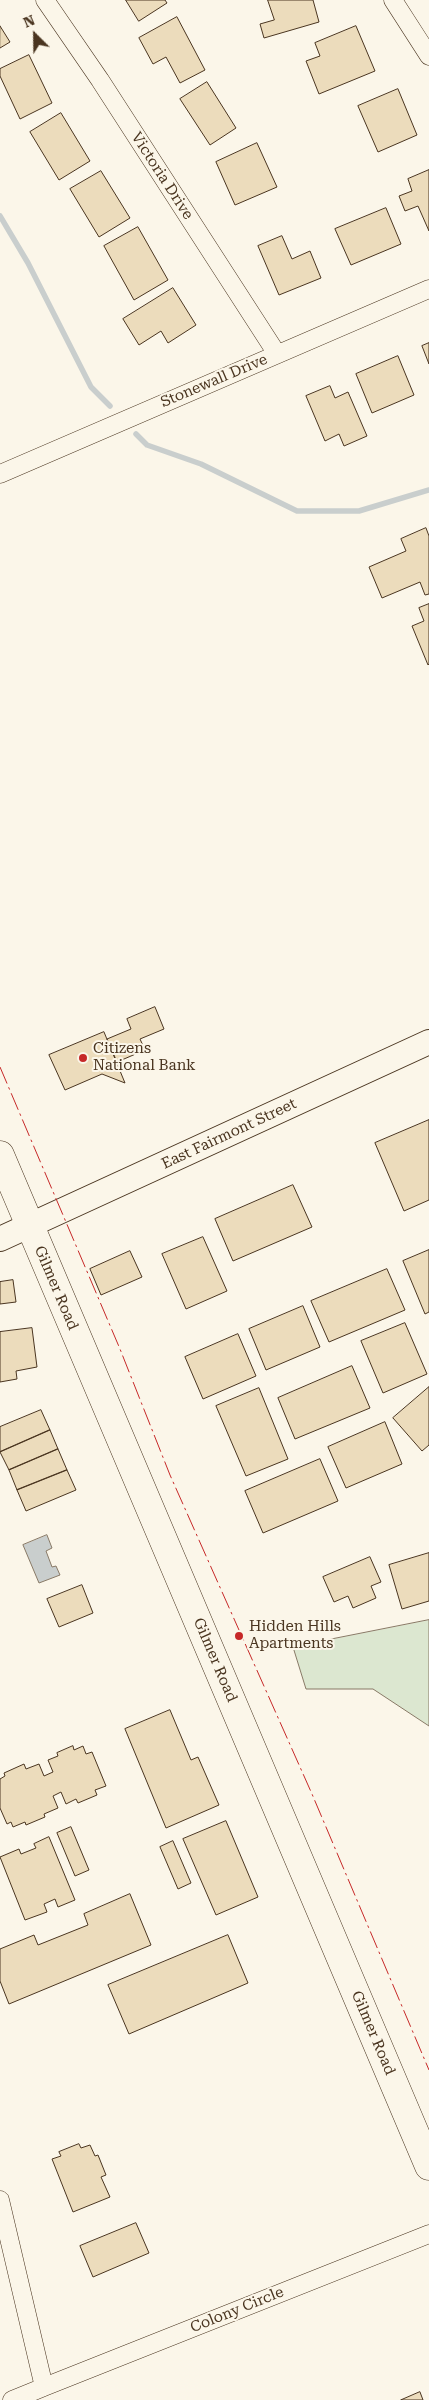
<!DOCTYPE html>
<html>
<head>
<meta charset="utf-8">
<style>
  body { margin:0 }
  #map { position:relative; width:429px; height:2400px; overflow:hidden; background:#fbf6e9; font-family:"Roboto Serif",serif }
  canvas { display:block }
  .north { position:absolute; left:10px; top:10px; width:50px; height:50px; -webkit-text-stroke:4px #fbf6e9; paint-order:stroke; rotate:337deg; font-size:14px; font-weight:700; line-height:20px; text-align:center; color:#4a3520 }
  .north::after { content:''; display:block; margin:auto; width:18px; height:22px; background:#4a3520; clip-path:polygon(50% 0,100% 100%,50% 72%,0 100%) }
</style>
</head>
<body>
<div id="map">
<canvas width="429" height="2400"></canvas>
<div class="north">N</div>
</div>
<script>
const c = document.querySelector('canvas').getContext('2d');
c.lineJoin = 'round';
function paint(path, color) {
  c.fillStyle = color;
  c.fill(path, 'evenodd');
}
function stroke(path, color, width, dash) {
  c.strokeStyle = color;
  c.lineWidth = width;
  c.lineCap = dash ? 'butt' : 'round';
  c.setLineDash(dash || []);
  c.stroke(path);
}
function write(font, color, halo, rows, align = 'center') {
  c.font = font + ' "Roboto Serif",serif';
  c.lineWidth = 4;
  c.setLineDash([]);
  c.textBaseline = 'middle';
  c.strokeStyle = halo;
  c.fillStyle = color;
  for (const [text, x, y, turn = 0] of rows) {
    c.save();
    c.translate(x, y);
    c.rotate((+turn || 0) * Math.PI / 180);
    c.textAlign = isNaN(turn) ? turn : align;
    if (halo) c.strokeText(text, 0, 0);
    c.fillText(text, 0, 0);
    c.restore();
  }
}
const green = new Path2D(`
  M429,1620V1726L373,1689H306L293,1647Z`);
const water = new Path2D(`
  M47,1535L52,1548L46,1551L52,1567L56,1566L60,1575L39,1583L23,1545Z`);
const stream = new Path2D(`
  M0,216L28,263L91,387L110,406
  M136,434L147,445L201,464L297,511H359L429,490`);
const building = new Path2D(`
  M126,0H165L167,3L139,21Z
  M268,0H313L319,22L264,38L260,24L274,20Z
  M177,17L205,70L180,83L166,57L153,64L139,38Z
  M0,26L10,42L0,48Z
  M356,26L375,71L319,94L306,61L320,56L315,43Z
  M29,55L52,103L20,119L0,76V69Z
  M207,82L236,128L210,145L180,99Z
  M398,89L417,135L378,152L358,106Z
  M61,113L90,161L59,180L30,132Z
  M257,143L277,187L235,205L216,162Z
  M429,170V231L418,206L405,211L399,196L412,191L408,179Z
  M101,171L130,218L99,237L70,189Z
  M386,208L401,244L351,265L335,229Z
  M138,227L168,280L134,300L104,246Z
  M282,236L292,259L310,251L321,278L279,295L258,246Z
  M173,288L196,325L168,343L161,331L139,345L123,319Z
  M429,343V364L422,346Z
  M398,356L414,395L372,413L356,374Z
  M330,386L335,398L348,392L367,436L344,446L339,434L325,441L306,396Z
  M426,528L429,536V594L425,595L420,582L382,598L369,567L406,551L401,539Z
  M429,604V664L428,665L412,626L424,621L419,608Z
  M155,1007L164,1029L140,1039L145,1050L117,1062L107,1039L131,1029L127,1019Z
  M104,1032L125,1083L102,1074L65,1090L49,1055Z
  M429,1120V1200L404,1211L375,1143Z
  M293,1185L312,1227L233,1261L215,1219Z
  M203,1237L227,1291L186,1309L162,1254Z
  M429,1250V1312L425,1314L403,1261Z
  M130,1251L142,1277L101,1295L90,1269Z
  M387,1269L405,1310L329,1342L311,1301Z
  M13,1280L16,1302L0,1304V1282Z
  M303,1306L320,1347L266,1370L249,1329Z
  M405,1323L427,1374L383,1393L361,1341Z
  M32,1328L37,1367L16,1371L17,1379L0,1382V1332Z
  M238,1334L256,1376L203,1399L185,1357Z
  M352,1366L370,1408L295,1439L278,1398Z
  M429,1387V1445L422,1451L393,1418Z
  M259,1388L288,1459L246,1476L216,1406Z
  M41,1410L50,1430L0,1452V1427Z
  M385,1422L402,1464L346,1488L328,1447Z
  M50,1430L58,1449L9,1470L0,1452Z
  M58,1449L67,1470L17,1490L9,1470Z
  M320,1459L338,1501L263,1533L245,1491Z
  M67,1470L76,1490L26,1511L17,1490Z
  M429,1553V1601L402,1609L389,1565Z
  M370,1557L381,1582L371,1586L376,1598L353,1608L348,1596L334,1602L323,1577Z
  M82,1585L93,1613L59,1627L47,1599Z
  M170,1710L191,1760L198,1757L219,1805L166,1828L125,1729Z
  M73,1746L74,1750L83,1746L86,1754L92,1752L106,1786L95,1790L97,1795L78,1803L76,1799L66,1804L61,1792L53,1796L58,1808L44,1814L45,1817L26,1825L25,1822L13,1827L11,1822L7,1824L0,1808V1779L5,1776L4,1773L24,1764L26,1769L39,1764L44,1776L53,1772L48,1760L58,1756L57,1753Z
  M226,1821L258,1897L216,1915L183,1839Z
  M71,1827L89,1870L75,1876L57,1833Z
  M49,1837L75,1900L58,1907L55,1899L44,1904L47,1912L25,1920L0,1857L19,1849L21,1854L36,1848L34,1844Z
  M173,1841L191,1883L178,1889L160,1847Z
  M130,1894L151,1945L9,2004L0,1981V1949L34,1935L38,1945L88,1925L84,1914Z
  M228,1935L248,1983L129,2034L108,1985Z
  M79,2144L81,2148L90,2145L95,2156L98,2155L106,2175L101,2177L110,2197L73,2212L52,2159L61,2156L59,2152Z
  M136,2223L149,2253L93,2277L80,2246Z
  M420,2392L423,2400H401Z`);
const street = new Path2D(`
  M45,0L100,80L277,354
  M393,0L429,56
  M0,474L429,289
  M0,2200L44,2387L12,2400
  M44,2387L429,2234`);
const secondary = new Path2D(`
  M0,1239L429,1042`);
const primary = new Path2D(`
  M0,1155L429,2166`);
const power = new Path2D(`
  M0,1067L120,1349L170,1475L312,1794L429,2070`);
const markers = [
  [83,1058,5,"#c62828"],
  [239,1636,5,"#c62828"]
];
const streetNames = [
  ["Victoria Drive",162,176,57],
  ["Stonewall Drive",214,381,-23],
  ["East Fairmont Street",229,1134,-25],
  ["Gilmer Road",56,1288,67],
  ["Gilmer Road",215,1660,67],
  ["Gilmer Road",373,2033,67],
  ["Colony Circle",237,2310,-22]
];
const poiNames = [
  ["Citizens",93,1049],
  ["National Bank",93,1066],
  ["Hidden Hills",249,1627],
  ["Apartments",249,1644]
];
paint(green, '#dce7d0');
stroke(green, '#887966', 1);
paint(water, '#c9cecd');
stroke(water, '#887966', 1);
stroke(stream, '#c9cecd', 5.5);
paint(building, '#ecdcbc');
stroke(building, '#4a3520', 1);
stroke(street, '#4a3520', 19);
stroke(secondary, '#4a3520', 26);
stroke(primary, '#4a3520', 29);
stroke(street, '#fbf6e9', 18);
stroke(secondary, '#fbf6e9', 24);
stroke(primary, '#fbf6e9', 28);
stroke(power, '#c62828', 1, [18, 4, 2.5, 4]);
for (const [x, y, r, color] of markers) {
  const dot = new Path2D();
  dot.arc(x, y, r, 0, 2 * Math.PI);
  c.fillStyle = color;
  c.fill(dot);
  stroke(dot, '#fbf6e9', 2);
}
write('15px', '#4a3520', '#fbf6e9', streetNames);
write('15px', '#4a3520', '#fbf6e9', poiNames, 'left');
</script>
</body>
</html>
